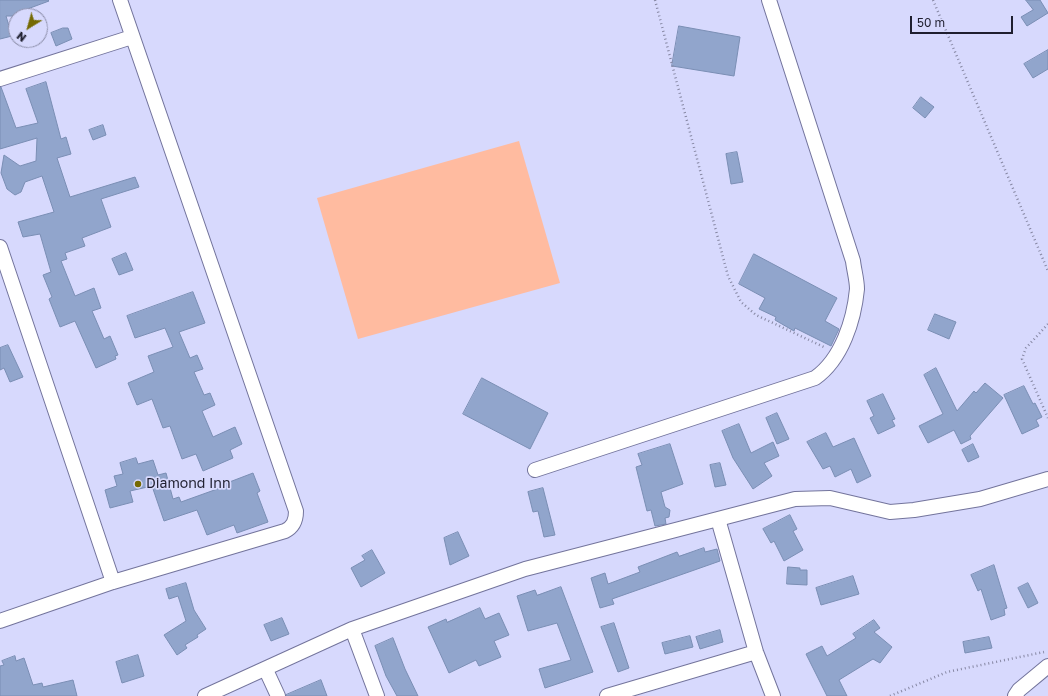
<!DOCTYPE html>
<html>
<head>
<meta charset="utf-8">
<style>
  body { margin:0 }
  #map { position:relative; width:1048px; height:696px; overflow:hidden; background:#d7d9fd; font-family:"Golos Text",sans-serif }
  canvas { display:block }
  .north { position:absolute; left:8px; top:8px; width:40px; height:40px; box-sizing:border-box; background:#d7d9fd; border:1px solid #8d8fab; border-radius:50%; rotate:217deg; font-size:11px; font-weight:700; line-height:16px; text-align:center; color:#1f1f2f }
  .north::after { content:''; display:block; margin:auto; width:14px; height:18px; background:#756a03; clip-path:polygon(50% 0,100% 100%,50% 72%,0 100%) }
  .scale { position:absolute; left:910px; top:16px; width:103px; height:18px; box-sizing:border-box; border:2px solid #1f1f2f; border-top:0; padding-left:5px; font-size:12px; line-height:14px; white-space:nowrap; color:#1f1f2f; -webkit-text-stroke:3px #d7d9fd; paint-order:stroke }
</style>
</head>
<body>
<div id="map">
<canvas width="1048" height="696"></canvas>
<div class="north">N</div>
<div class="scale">50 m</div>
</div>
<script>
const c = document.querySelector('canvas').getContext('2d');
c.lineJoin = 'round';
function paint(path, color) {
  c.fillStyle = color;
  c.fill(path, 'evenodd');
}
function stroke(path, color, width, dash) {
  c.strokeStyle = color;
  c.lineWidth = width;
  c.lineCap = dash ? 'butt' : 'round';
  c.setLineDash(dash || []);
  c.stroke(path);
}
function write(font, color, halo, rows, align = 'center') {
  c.font = font + ' "Golos Text",sans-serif';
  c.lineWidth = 3.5;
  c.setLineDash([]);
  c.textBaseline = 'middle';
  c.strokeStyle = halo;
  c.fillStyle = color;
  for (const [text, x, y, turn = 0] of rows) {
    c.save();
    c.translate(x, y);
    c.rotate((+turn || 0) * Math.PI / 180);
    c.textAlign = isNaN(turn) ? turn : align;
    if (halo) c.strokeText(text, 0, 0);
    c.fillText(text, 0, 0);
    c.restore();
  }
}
const green = new Path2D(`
  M519,141L560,283L358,339L317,198Z`);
const building = new Path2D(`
  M0,0H48L49,1L22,11L24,16H6L12,36L0,39Z
  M1026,0H1040L1048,13L1027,26L1021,17L1033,10Z
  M679,26L740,37L734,76L672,66Z
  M63,28H68L72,39L56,46L51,33Z
  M1048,50V69L1033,78L1024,64Z
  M46,82L61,139L66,137L71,154L57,158L70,197L135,177L139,187L101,199L111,227L82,238L85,246L65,253L67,259L61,261L75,296L94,288L101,308L92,311L104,339L110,336L118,355L115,356L116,359L96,368L75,321L60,327L49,299L52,297L43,275L51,272L40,234L23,237L18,222L54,212L42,176L25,182L21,192L15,195L7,189L1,173L4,155L20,166L36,161L37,138L0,149V87H1L16,128L38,123L26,89Z
  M921,97L934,107L925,118L913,108Z
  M103,125L106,135L93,140L89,130Z
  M737,152L743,182L731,184L726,154Z
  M126,253L133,270L119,275L112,259Z
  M754,254L837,298L825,321L839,329L831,346L795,328L794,331L775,320L776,317L759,309L765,298L739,284Z
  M193,292L205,323L179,332L190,358L197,355L203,369L194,372L204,395L210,393L215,405L202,411L213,437L235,427L242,444L230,450L233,458L203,471L196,454L182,459L170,426L163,428L152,399L137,405L128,383L154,372L148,356L173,347L165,328L135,338L127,316Z
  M935,314L956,322L949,339L928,330Z
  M8,345L23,377L10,382L4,368L0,370V348Z
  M936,368L957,411L974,391L976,393L985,383L1003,398L970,436L971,439L961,444L954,430L928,443L919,426L943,414L924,375Z
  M482,378L548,413L530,449L463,414Z
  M1024,386L1033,404L1035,403L1042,417L1036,420L1039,426L1022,434L1004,395Z
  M883,394L895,419L892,420L895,426L878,434L870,418L874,416L867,401Z
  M777,413L789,439L777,444L766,418Z
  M739,424L751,453L773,442L779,456L764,463L772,476L753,489L733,458L722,431Z
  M826,433L833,447L854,438L871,476L857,483L851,469L835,477L830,466L823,469L807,442Z
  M670,444L683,484L661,492L665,507L670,510L669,517L665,518L666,524L655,526L651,510L647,511L636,467L642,465L638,454Z
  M973,444L979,457L968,462L962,450Z
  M136,458L138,464L153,460L158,475L166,473L173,499L179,497L181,502L220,488L219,486L253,473L260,491L257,493L268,522L237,533L234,525L207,535L197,510L164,521L152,486L130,491L133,502L110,508L105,490L117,486L114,476L123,474L120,463Z
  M720,463L726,485L715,487L710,465Z
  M543,488L555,535L544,537L538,511L533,512L528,492Z
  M790,515L797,529L793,531L803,550L784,561L774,541L771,543L763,529Z
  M458,532L469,556L450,565L444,538Z
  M704,548L705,552L717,549L720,561L612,599L614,604L600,608L591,578L605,573L608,584L640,572L638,567L677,552L679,556Z
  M372,550L385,573L361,587L351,568L365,560L362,556Z
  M994,565L1007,608L1004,609L1005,615L991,620L981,589L978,591L971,575Z
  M788,567L800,568V570H807V585L787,584Z
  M853,576L859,594L821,605L816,588Z
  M186,583L194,610L206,629L197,635L198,637L185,645L187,648L177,655L164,635L186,621L178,596L169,599L166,589Z
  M1028,583L1038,603L1028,608L1018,588Z
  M561,587L593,672L545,688L539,669L571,660L557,623L528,631L517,596L535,590L537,595Z
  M480,608L485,619L499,613L509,635L494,641L501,657L479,666L476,660L449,673L428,627L446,619L447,622Z
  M282,618L289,634L271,641L264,625Z
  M874,620L880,628L874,632L892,647L880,663L873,659L839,680L847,696H827L806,654L822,646L827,656L856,638L853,634Z
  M614,623L629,668L618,672L601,627Z
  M720,630L723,642L700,649L696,637Z
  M690,636L693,647L665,654L662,643Z
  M989,637L992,648L965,653L963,642Z
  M393,638L405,669L418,696H397L386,676L375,646Z
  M138,655L144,676L122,683L116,662Z
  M15,656L16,661L24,658L33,685L42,683L43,687L73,680L77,696H0V666L4,665L2,661Z
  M321,680L327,696H286V695Z`);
const path = new Path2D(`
  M655,0L728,276L741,302L756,315L826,348
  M933,0L1048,271
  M1048,324L1026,348L1022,359L1048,418
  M890,696L947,672L1044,652`);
const minor = new Path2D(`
  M0,79L132,37
  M0,247L113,582
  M535,470L815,378C842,359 854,320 857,289C857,280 854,270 853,261L769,0
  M718,519L756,652L773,696
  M0,621L113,582L285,531C293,527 296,521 296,511L120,0
  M352,629L377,696
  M266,670L278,696
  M205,696L352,629L525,569L718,519L795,499L830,498L890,512L914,510L980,499L1048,479
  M607,696L756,652
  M1015,696L1019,690L1048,666`);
const markers = [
  [138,484,4,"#756a03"]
];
const poiNames = [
  ["Diamond Inn",146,484]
];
paint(green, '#ffbba0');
paint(building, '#91a5cc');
stroke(building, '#7a8eb4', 1);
stroke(minor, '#73749c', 16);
stroke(path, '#8788a4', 2.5, [1, 3]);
stroke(minor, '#fff', 14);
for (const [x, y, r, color] of markers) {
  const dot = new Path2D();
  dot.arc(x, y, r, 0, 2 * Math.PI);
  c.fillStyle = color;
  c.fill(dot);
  stroke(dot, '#d7d9fd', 1.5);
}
write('14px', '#1f1f2f', '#d7d9fd', poiNames, 'left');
</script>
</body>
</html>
